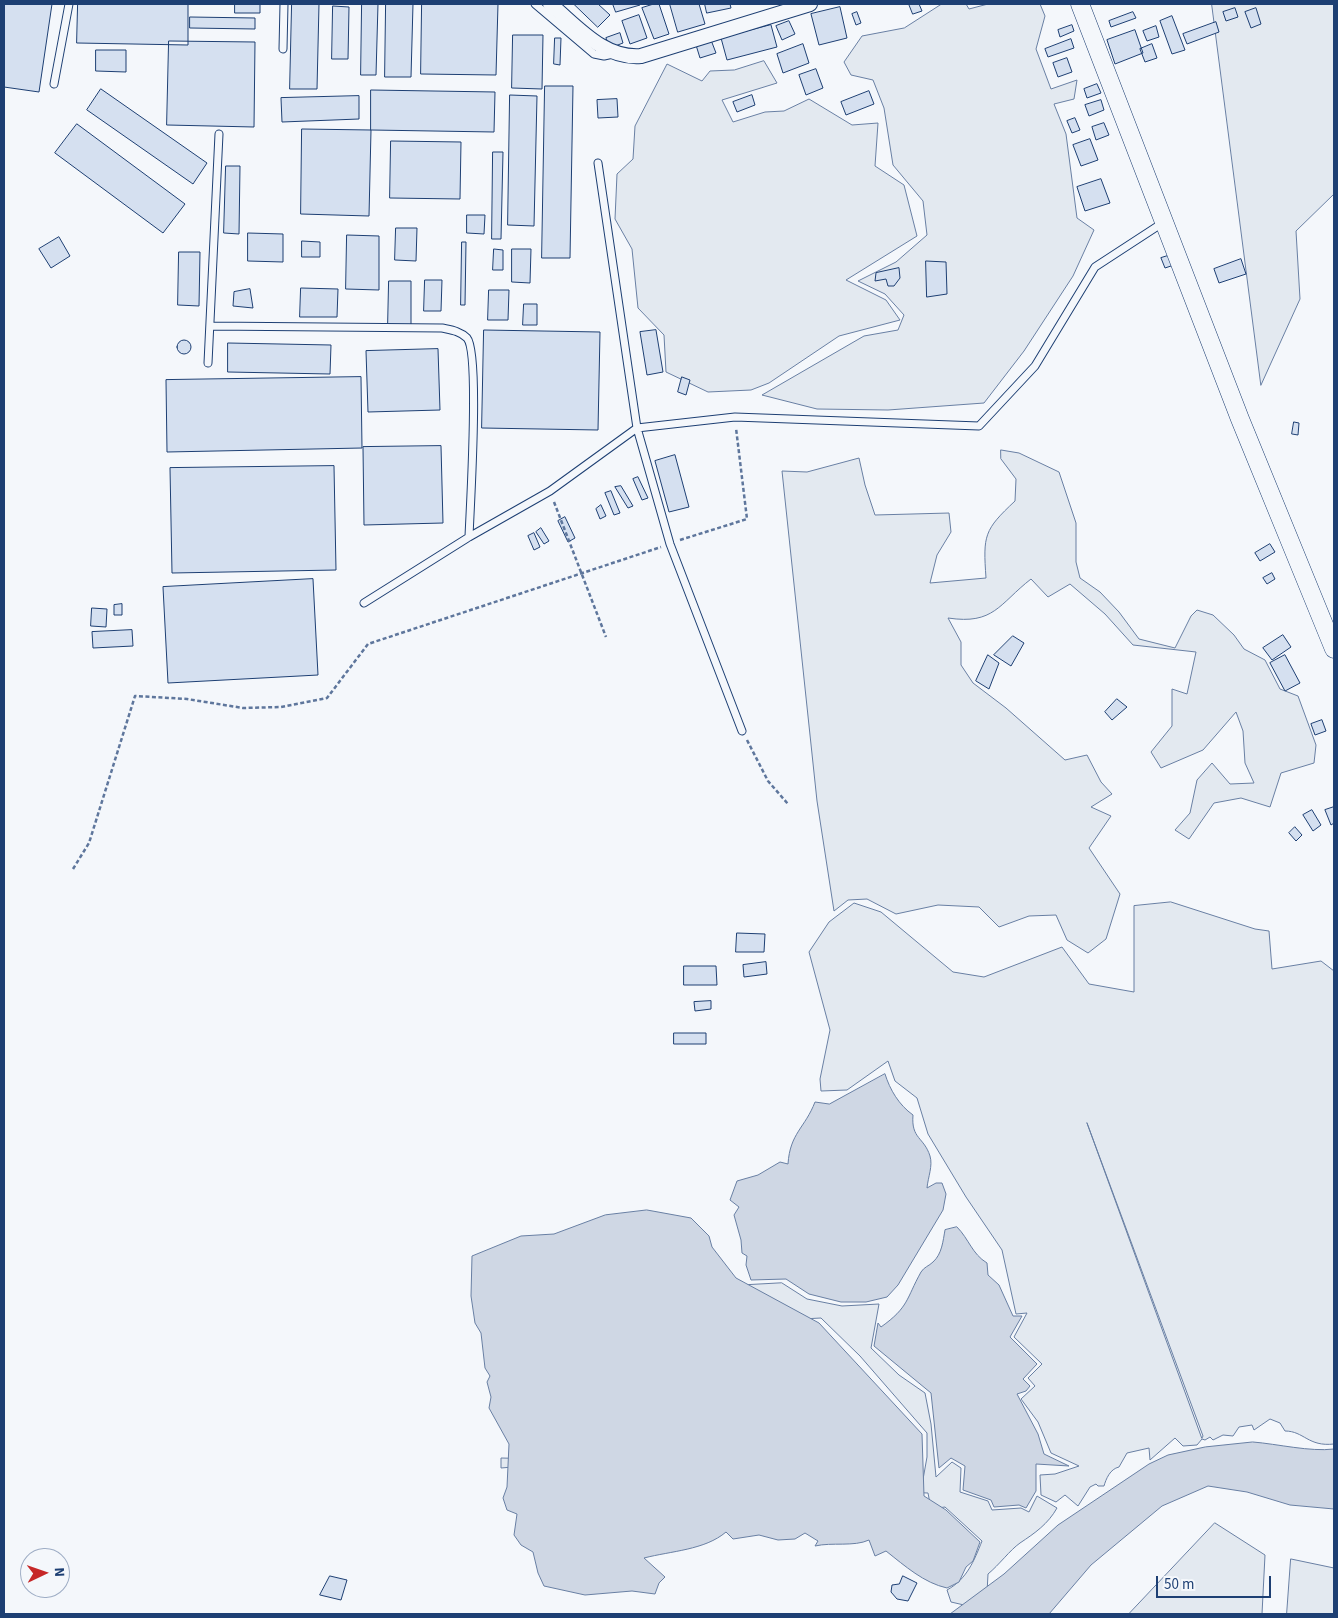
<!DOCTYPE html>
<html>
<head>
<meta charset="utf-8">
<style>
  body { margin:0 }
  #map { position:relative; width:1338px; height:1618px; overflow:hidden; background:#f4f7fb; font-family:"Source Sans 3",sans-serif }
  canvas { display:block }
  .frame { position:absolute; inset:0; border:5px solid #1d3f73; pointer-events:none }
  .north { position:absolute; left:20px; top:1548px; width:50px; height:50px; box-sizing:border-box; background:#f4f7fb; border:1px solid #9eadc5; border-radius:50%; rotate:87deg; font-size:14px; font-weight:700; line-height:20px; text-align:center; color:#1d3f73 }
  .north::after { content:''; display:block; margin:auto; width:18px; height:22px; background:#c62828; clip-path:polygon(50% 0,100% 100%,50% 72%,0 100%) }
  .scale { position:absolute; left:1156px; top:1576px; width:115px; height:22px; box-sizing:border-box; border:2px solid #1d3f73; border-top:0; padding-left:6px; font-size:15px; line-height:18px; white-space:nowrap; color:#1d3f73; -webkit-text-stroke:4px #f4f7fb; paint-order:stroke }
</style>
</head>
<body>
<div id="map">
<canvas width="1338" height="1618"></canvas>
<div class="frame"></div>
<div class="north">N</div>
<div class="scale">50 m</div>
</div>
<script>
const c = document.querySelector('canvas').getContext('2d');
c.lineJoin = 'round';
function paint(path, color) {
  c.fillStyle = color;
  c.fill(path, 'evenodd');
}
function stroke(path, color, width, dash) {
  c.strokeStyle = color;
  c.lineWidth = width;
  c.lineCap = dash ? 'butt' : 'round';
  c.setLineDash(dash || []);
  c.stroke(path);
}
const green = new Path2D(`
  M942,4H966L969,9L988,4H1040L1045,16L1036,49L1051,89L1077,80L1074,99L1054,104L1066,134L1077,218L1094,230L1073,276L1024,351L984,403L888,410L817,409L762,395L864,336L898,330L904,315L885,294L858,281L896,262L927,235L923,201L893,165L884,108L873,80L851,75L844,62L862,36L904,28Z
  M1212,4H1334V194L1296,231L1300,299L1261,385Z
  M764,61L777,83L722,100L733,122L765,112L784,111L809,99L852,125L878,123L875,166L904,185L917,236L846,280L886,300L900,320L839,336L769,383L751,390L708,392L666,372L664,335L638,308L632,249L615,219L617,174L633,159L635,126L667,64L702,81L710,71L734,70Z
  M1001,450L1019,453L1059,472L1076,523V562L1080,578L1100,592L1119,612L1139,639L1175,648L1191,616L1197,610L1213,615L1234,635L1244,649L1265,660L1280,689L1298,696L1316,745L1314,763L1281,773L1270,807L1241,798L1214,803L1189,839L1175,830L1190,813L1197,780L1212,763L1230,784L1254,783L1245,763L1243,731L1236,712L1203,750L1161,768L1151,752L1172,726V689L1187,694L1196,652L1133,645L1105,614L1070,584L1048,597L1031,579C999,604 994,625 948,618L961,642V665L973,683L1006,708L1065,760L1087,755L1101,782L1112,794L1091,807L1111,816L1089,848L1120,894L1106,939L1088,953L1067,940L1056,915L1029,916L999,927L979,907L938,905L896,914L867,899L848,900L834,911L817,801L782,471L807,472L859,458L865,485L875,515L949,513L951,532L937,555L930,583L986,578C983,535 984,530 1015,501L1016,479L1001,459Z
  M1171,902L1255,929L1269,931L1272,969L1321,961L1334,971V1444C1308,1447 1304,1431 1285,1431L1280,1423L1270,1419L1254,1430L1252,1425L1239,1427L1233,1436L1223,1435L1213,1440L1210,1437L1205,1440L1202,1439L1197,1445L1183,1446L1175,1438L1150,1460L1149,1448L1127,1453L1119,1467C1110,1469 1106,1479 1104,1486H1098L1096,1484L1090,1487L1078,1506L1065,1495L1056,1502L1041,1495L1040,1475L1055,1474L1079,1466L1051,1453L1038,1422L1021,1399L1035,1386L1028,1378L1042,1364L1014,1337L1027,1313L1016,1314L1002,1250L966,1197L928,1134L917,1098L895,1081L888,1061L847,1090L821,1091L820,1079L830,1030L809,952L829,922L854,903L881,912L953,972L984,977L1062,947L1089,984L1134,992V906ZM1087,1123L1203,1436L1202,1438Z
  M782,1283L807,1299L842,1306L879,1304L871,1348L899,1375L925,1393L931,1424L936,1477L952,1462L961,1468L960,1492L988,1501L992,1510L1021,1508L1029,1512L1037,1496L1057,1508C1048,1524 1035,1533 1020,1543C1010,1550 999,1565 988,1574L987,1593L964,1605L951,1602L947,1590C967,1579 974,1561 982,1541L945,1507L931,1509L928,1493L844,1490L513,1467L501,1468V1458L542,1459L922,1485L927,1457V1433L860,1356L821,1318L802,1319L745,1285Z
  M1215,1523L1265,1555L1262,1614H1129Z
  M1291,1559L1334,1568V1614H1287Z`);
const water = new Path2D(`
  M885,1074C890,1090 899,1105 913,1115C911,1139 924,1137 930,1156C933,1166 928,1177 927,1188L936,1183H942L946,1194L943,1210L898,1285L887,1297L866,1302H841L809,1294L786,1279L751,1280L746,1265L747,1256L742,1253L741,1240L734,1215L739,1207L730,1200L737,1181L758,1175L780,1162L788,1164C790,1133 805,1128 815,1102L829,1104Z
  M647,1210L691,1218L709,1236L712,1247L736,1278L819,1323L922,1434L924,1496L946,1510L980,1542L973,1561L966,1567L959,1582L947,1588C924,1583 905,1566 886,1551L875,1556L869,1540C854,1547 832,1542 815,1546L818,1541L805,1533L795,1539L778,1540L759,1535L733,1539L726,1532C705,1550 671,1551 644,1558L665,1577L659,1583L655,1594L632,1591L585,1595L544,1586L538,1573L533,1552L521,1545L514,1535L517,1514L507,1510L503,1498L507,1487L509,1444L489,1408L491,1397L487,1382L490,1376L485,1368L481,1333L475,1323L471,1296L472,1256L521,1236L554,1234L605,1215Z
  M957,1227C969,1239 972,1254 987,1263L988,1275L999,1285L1013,1316H1022L1010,1337L1037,1364L1023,1379L1030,1386L1026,1391L1017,1394L1038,1434L1044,1454L1069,1466L1036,1464V1491L1026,1508L1019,1505L994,1507L991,1500L963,1490L965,1466L951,1458L939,1468L931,1393L874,1346L878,1323L881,1327C909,1307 906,1299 921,1272C924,1267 929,1266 933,1262C942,1254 943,1241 945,1230Z
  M1253,1442C1278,1444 1310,1452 1334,1449V1509L1290,1505L1247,1492L1208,1486L1162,1506L1091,1565L1049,1614H950L1004,1574L1058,1525L1149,1464L1168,1455L1205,1447Z`);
const building = new Path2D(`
  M4,4H52L39,92L4,87Z
  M78,4H188V45L77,43Z
  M235,4H260V13H235Z
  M292,4H319L317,89H290Z
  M362,4H378L376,75H361Z
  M386,4H413L411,77H385Z
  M422,4H498L496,75L421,74Z
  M574,4H598L610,15L598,27Z
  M613,4H639L640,5L616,12Z
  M654,4H659L669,34L654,39L642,8Z
  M670,4H699L705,24L678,32Z
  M705,4H730L731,8L707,13Z
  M909,4H919L922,11L913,14Z
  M333,6L349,7L348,59H332Z
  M840,7L847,38L819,45L811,14Z
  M1235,8L1238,17L1226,21L1223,12Z
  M1256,8L1261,24L1251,28L1245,12Z
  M857,12L861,23L856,25L852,14Z
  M1133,12L1136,18L1111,27L1109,21Z
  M639,15L647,38L630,44L622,21Z
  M1172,16L1185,50L1172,54L1160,21Z
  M190,17L255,18V29L190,28Z
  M789,21L795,34L782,40L776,26Z
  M1216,22L1219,32L1187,44L1183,34Z
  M771,25L777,47L727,60L721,38Z
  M1072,25L1074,31L1060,37L1058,30Z
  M1156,26L1159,37L1147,41L1143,31Z
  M1135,30L1143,53L1115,64L1107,40Z
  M620,33L623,43L610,48L606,38Z
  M513,35H543L542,89L512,88Z
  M555,38H561L560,65L554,64Z
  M1071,39L1074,48L1048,57L1045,49Z
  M711,40L716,53L700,58L696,45Z
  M169,41L255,42L254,127L167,125Z
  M803,44L809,63L783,73L777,54Z
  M1152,44L1157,58L1145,62L1140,49Z
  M96,50H126V72L96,71Z
  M1067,58L1072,72L1058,77L1053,63Z
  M816,69L823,88L806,95L799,75Z
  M1097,84L1101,93L1087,98L1084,89Z
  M545,86H573L570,258H542Z
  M101,89L207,163L193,184L87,110Z
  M371,90L495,92L494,132L371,130Z
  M869,91L874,104L846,115L841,102Z
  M510,95L537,96L534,226L508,225Z
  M752,95L755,105L737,112L733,102Z
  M359,96V119L282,122L281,98Z
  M617,99L618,117L598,118L597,100Z
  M1101,100L1104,110L1089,116L1085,105Z
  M1075,118L1080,130L1072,133L1067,121Z
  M1104,123L1109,135L1096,140L1092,127Z
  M77,124L185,204L163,233L55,153Z
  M302,129L371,130L369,216L301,214Z
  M1090,139L1098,160L1081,166L1073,145Z
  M391,141L461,142L460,199L390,198Z
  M493,152H503L501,239H492Z
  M226,166H240L239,234L224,233Z
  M1101,179L1110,203L1085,211L1077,187Z
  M467,215H485L484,234L467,233Z
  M396,228H417L416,261L395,260Z
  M248,233L283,234V262L248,261Z
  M347,235L379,236V290L346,289Z
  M59,237L70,256L51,268L39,249Z
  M302,241L320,242V257H302Z
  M462,242H466L465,305H461Z
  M494,249L503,250V270H493Z
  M512,249H531L530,283L512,282Z
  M179,252H200L199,306L178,305Z
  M1171,255L1174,265L1165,268L1161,258Z
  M1241,259L1246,274L1219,283L1214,269Z
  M926,261L946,262L947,294L927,297Z
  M899,268L900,278L894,286H888L886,279L875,281L876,273Z
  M425,280H442L441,311H424Z
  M389,281H411V327L388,326Z
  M301,288L338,289L337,317H300Z
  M250,289L253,308L233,306L234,292Z
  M489,290H509L508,320H488Z
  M524,304H537V325H523Z
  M484,330L600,332L598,430L482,428Z
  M656,330L663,372L647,375L640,332Z
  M177 347a7 7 0 1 1 14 0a7 7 0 1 1-14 0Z
  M228,343L331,345L330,374L228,372Z
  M438,349L440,410L368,412L366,351Z
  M361,377L362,448L167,452L166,380Z
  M682,377L690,380L686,395L678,392Z
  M1294,422L1299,423L1298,435L1292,434Z
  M441,446L443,523L364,525L363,447Z
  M675,455L689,507L669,512L655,461Z
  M334,466L336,570L172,573L170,468Z
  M638,477L648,498L642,500L633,479Z
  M621,486L633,506L628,508L615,487Z
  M611,491L620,513L614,515L605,493Z
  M601,505L606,516L600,519L596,509Z
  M565,517L575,538L568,542L558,521Z
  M541,528L549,541L544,544L536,532Z
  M534,533L540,547L534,550L528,536Z
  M1270,544L1275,552L1260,561L1255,553Z
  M1272,573L1275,579L1267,584L1263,578Z
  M313,579L318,675L168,683L163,587Z
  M122,604V615H114V605Z
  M92,608L107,609L106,627L91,626Z
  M132,630L133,646L93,648L92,632Z
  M1283,635L1291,647L1272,660L1263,648Z
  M1013,636L1024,643L1011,666L994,655Z
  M988,655L999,663L989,689L976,681Z
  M1285,655L1300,683L1285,691L1270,663Z
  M1117,699L1127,707L1112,720L1105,712Z
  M1322,720L1326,731L1315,735L1311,724Z
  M1334,807V823L1331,825L1325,810Z
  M1312,810L1321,825L1313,831L1303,815Z
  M1295,827L1302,835L1296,841L1289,833Z
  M737,933L765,934L764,952H736Z
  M766,962L767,974L744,977L743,965Z
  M684,966H716L717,985H684Z
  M711,1001V1009L695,1011L694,1002Z
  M674,1033H706V1044H674Z
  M330,1576L347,1580L341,1600L320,1595Z
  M903,1576L917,1583L908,1601L897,1599L891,1592L892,1585L899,1584Z`);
const path = new Path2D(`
  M554,502L606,637
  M680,540L747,519L736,428
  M747,740L768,781L788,804
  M73,869L89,843L135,696L187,699L243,708L281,707L327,698L368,644L661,547`);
const service = new Path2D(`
  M535,4L594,54L604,56L613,54
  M283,49L284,4
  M54,84L69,4
  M598,163L637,428L670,544L742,731
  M210,326L442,328C451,330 460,331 467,338C480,353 470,508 469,537
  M208,363L219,134
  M364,603L469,537L550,491L637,428L735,417L979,426L1035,366L1095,267L1164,222`);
const minor = new Path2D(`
  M550,4C577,26 603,59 641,56L810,4`);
const tertiary = new Path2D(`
  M1080,4L1240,419L1334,649`);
paint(green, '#e3e9f0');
stroke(green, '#687fa3', 1);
paint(water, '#cfd7e4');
stroke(water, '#687fa3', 1);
paint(building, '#d5e0f0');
stroke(building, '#1d3f73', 1);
stroke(service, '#1d3f73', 9);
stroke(minor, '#1d3f73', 16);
stroke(tertiary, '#1d3f73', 19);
stroke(path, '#5e769c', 2.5, [4, 2.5]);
stroke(service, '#f4f7fb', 7);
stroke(minor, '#f4f7fb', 14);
stroke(tertiary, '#f4f7fb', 18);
</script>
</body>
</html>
